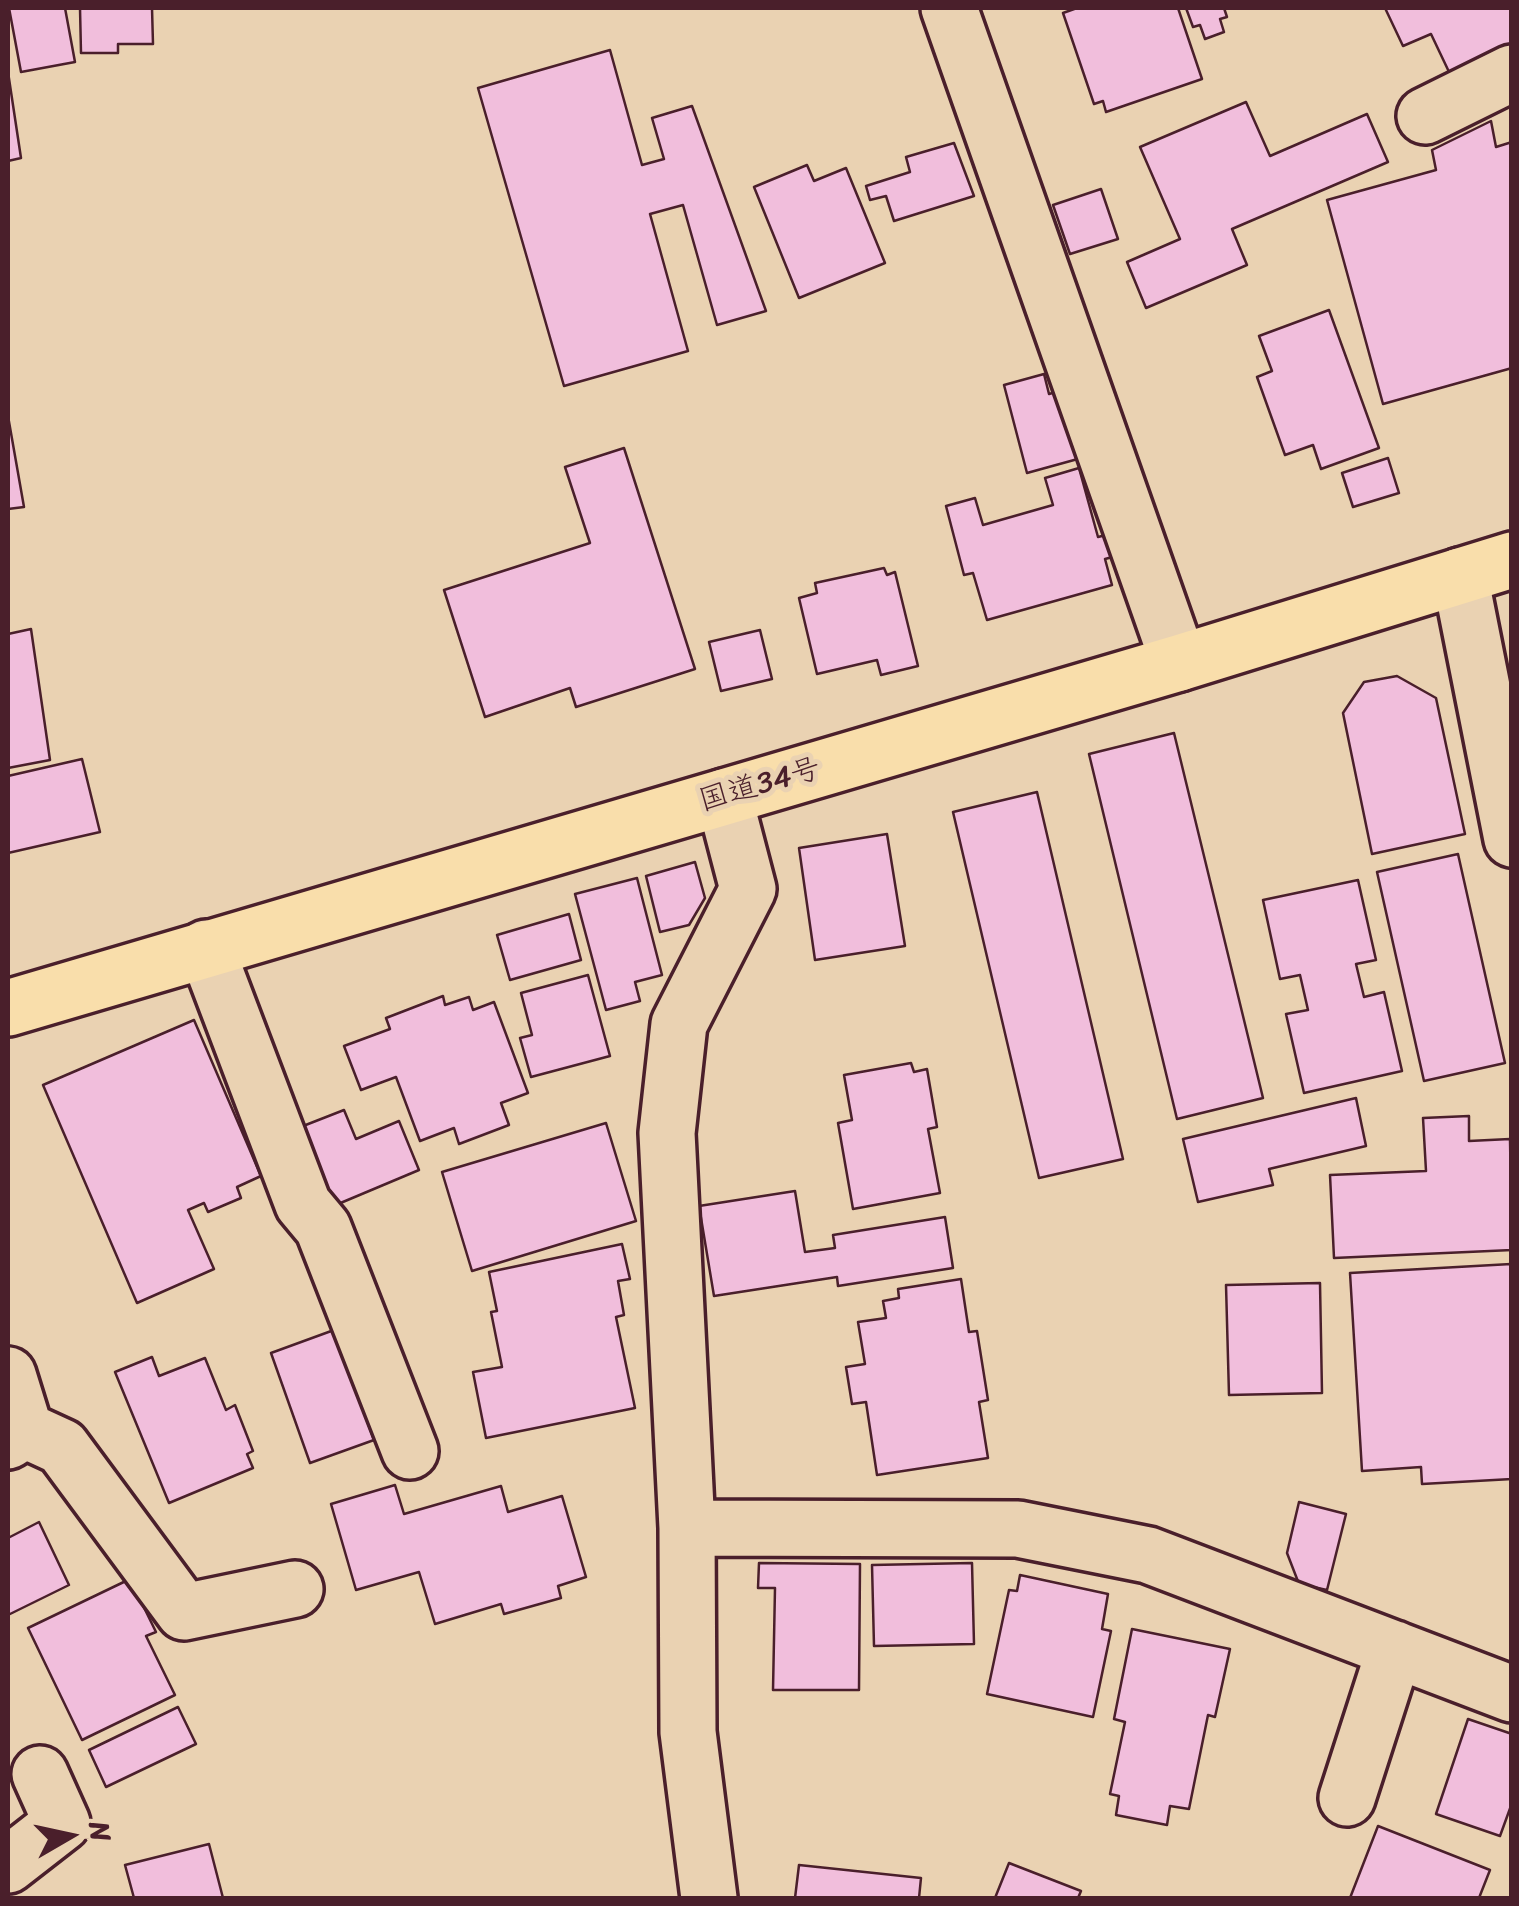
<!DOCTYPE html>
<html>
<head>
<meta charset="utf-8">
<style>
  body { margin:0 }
  #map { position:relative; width:1519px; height:1906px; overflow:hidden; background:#ead2b2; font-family:Sriracha,sans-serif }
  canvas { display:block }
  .frame { position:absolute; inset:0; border:10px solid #4a1f2b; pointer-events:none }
  .north { position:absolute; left:20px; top:1786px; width:100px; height:100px; -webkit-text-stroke:8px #ead2b2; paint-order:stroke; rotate:81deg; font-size:28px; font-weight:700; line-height:40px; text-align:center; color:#4a1f2b }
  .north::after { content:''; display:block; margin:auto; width:35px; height:45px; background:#4a1f2b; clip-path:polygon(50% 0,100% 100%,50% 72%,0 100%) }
</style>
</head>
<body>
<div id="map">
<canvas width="1519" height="1906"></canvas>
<div class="frame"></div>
<div class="north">N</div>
</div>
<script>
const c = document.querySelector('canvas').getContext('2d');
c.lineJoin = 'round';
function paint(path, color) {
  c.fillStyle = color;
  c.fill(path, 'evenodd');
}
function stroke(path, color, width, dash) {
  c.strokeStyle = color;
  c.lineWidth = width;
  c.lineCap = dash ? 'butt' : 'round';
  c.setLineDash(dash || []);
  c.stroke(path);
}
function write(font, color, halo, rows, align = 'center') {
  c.font = font + ' Sriracha,"Klee One",sans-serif';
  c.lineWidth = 10;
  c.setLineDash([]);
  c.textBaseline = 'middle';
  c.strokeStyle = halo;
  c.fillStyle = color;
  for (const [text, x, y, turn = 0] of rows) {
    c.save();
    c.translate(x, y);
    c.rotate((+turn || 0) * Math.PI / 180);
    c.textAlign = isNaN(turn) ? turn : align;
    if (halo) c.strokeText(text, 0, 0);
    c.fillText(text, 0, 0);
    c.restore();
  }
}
const building = new Path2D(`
  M9,8H65L75,62L21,72Z
  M80,8H152L153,44H118V53H81Z
  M1178,8L1202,79L1106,112L1103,101L1094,104L1063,13L1077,8Z
  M1186,8H1224L1227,17L1220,19L1224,32L1205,39L1200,25L1193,27Z
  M1385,8H1512V45L1450,74L1431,34L1403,46Z
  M610,50L642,165L664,159L652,118L692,106L766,311L717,325L683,205L650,214L688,351L564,386L478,88Z
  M8,72L21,158L8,161Z
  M1246,102L1270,156L1367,114L1388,162L1232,229L1247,265L1146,308L1127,262L1180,239L1140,147Z
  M1491,121L1496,147L1512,142V368L1383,404L1327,200L1436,170L1432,150Z
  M954,143L974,196L894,221L886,196L870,200L866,186L910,172L906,157Z
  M807,165L814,181L846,168L885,263L799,298L754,187Z
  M1101,189L1118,239L1070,254L1053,205Z
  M1329,310L1379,448L1321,469L1313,445L1285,455L1257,377L1272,371L1259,336Z
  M1044,374L1049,394L1066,389L1085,457L1027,473L1004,385Z
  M8,416L24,507L8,509Z
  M624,448L695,669L576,707L570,688L485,717L444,590L590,543L565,467Z
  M1388,458L1399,493L1353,507L1342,473Z
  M1079,468L1098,537L1114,533L1120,555L1105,559L1112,585L987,620L973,573L964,575L946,506L975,498L983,525L1053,505L1045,478Z
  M884,568L887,575L895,572L918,666L881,675L877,660L817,674L799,598L817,593L815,583Z
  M31,629L50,760L8,768V634Z
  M760,630L772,679L721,691L709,642Z
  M1397,676L1436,698L1465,834L1372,854L1343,713L1364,682Z
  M1174,733L1263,1098L1177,1119L1089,754Z
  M82,759L100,832L8,853V776Z
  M1037,792L1123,1159L1039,1178L953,812Z
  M887,834L905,946L815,960L799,848Z
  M1458,854L1505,1063L1424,1081L1377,872Z
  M695,862L705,898L689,925L660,932L646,876Z
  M637,878L662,975L635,982L640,1001L606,1010L575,894Z
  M1358,880L1376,960L1356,964L1364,997L1384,992L1402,1071L1304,1093L1286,1014L1308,1010L1300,975L1280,979L1263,900Z
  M569,914L581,960L510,980L497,935Z
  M588,975L610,1056L531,1077L520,1038L532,1035L521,993Z
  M443,996L445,1005L469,997L473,1010L494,1002L528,1093L501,1103L509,1125L459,1144L454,1128L420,1141L396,1077L361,1090L344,1046L390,1029L386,1018Z
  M194,1020L261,1176L237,1187L241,1198L208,1212L204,1203L188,1210L214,1269L137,1303L43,1085Z
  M911,1063L914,1072L927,1069L937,1127L928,1129L940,1193L853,1209L838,1123L852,1120L844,1075Z
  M1356,1098L1366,1146L1269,1169L1273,1185L1198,1202L1183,1139Z
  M344,1110L356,1139L399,1121L419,1170L331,1207L298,1128Z
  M1469,1116V1141L1510,1139L1512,1250L1334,1258L1330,1175L1426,1171L1423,1118Z
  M606,1123L636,1221L472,1271L442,1172Z
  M795,1191L805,1252L835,1248L833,1235L945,1217L953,1268L838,1286L837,1277L714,1296L699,1206Z
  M622,1244L630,1279L618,1281L624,1315L616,1317L635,1408L486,1438L473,1372L502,1367L491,1312L497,1311L489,1272Z
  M1511,1264L1512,1479L1422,1484L1421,1467L1362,1471L1350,1273Z
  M961,1279L969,1332L977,1331L988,1400L979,1402L988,1458L877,1475L866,1402L852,1404L846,1367L865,1364L858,1322L886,1318L883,1301L899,1298L898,1289Z
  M1320,1283L1322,1393L1229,1395L1226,1285Z
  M334,1330L374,1440L310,1463L271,1353Z
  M152,1357L159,1376L205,1358L226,1410L235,1405L253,1451L247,1454L253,1468L169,1503L115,1372Z
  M395,1485L404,1514L501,1486L508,1512L562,1496L586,1577L558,1586L561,1598L504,1614L501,1604L435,1624L419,1572L356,1590L331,1504Z
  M1299,1502L1346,1514L1327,1590L1299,1584L1287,1553Z
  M39,1522L69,1585L8,1615V1538Z
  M759,1563L860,1564L859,1690H773L775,1588H758Z
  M972,1563L974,1644L874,1646L872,1565Z
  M1020,1575L1108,1594L1102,1629L1111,1631L1093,1717L987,1694L1009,1590L1017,1591Z
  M130,1579L156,1632L146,1636L175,1695L82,1740L28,1628Z
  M1132,1629L1230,1649L1215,1717L1208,1715L1189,1809L1170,1806L1167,1825L1116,1815L1119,1796L1110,1794L1125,1722L1114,1719Z
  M178,1707L196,1744L106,1787L89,1750Z
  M1468,1719L1512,1734V1803L1500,1836L1436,1814Z
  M1378,1826L1490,1870L1479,1898H1350Z
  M209,1844L223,1898H134L125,1865Z
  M1009,1863L1081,1891L1078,1898H995Z
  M799,1865L921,1878L919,1898H795Z`);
const minor = new Path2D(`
  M949,8L1179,663
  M1425,116L1512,73
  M1460,576L1512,839
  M206,948L303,1204L323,1228L410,1451
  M8,1375L25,1430L8,1441
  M25,1430L62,1447L184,1612L295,1589
  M687,1528L1018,1529L1148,1555L1512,1694
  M1347,1798L1395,1649
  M8,1865L62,1823L40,1774
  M709,1898L688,1732L687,1528L667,1133L679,1024L748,889L724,797`);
const trunk = new Path2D(`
  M8,1008L1179,663L1512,560`);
const streetNames = [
  ["国道34号",760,786,-16]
];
paint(building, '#f1bedc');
stroke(building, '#4a1f2b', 2.5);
stroke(minor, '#4a1f2b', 62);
stroke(trunk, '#4a1f2b', 62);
stroke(minor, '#ead2b2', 55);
stroke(trunk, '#f9deab', 55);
write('30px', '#4a1f2b', '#ead2b2', streetNames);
</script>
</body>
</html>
